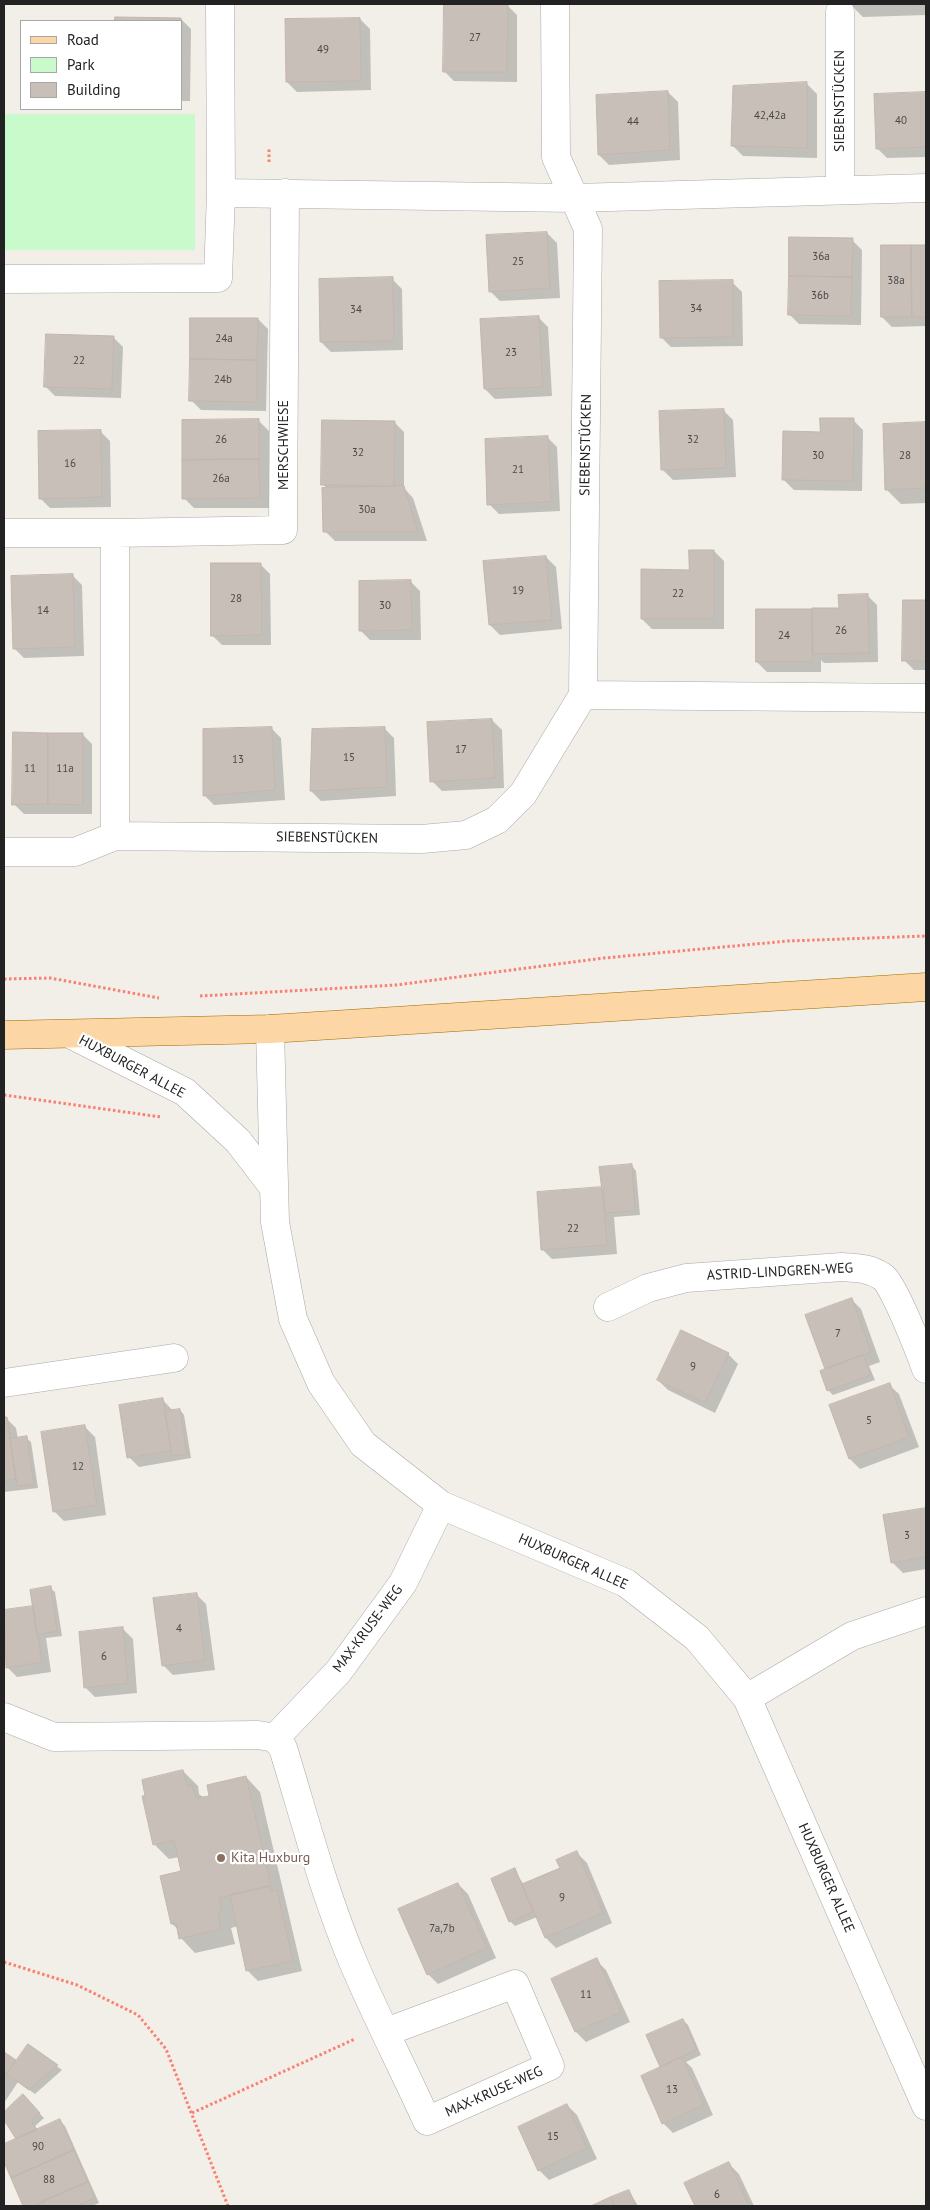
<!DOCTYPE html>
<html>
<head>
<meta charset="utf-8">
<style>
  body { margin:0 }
  #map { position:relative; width:930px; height:2210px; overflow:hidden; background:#f2efe9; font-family:"PT Sans",sans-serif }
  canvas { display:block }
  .frame { position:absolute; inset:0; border:5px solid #222; pointer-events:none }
  .legend { position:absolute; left:20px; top:20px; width:162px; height:90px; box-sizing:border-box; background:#fff; border:1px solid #a7a7a7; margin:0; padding:6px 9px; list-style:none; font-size:15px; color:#222 }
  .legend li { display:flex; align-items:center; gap:10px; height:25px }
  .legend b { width:25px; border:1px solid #a7a7a7 }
</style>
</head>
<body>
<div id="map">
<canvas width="930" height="2210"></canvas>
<div class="frame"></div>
<ul class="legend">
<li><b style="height:6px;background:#fcd6a4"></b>Road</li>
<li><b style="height:14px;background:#c8facc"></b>Park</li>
<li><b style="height:14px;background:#c7bfb8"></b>Building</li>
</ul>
</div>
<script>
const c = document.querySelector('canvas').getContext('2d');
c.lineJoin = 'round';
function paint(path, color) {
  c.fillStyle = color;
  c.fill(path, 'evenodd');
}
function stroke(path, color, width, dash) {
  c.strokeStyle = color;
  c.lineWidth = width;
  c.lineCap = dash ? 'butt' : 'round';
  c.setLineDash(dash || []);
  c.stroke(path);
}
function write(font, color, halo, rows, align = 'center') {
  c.font = font + ' "PT Sans",sans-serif';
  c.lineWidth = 4.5;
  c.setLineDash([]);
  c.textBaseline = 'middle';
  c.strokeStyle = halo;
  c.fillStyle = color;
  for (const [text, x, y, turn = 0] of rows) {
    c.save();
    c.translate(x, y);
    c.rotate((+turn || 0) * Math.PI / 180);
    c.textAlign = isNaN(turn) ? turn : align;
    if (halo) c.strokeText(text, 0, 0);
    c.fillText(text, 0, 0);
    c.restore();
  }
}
const park = new Path2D(`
  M4,114H195V250H4Z`);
const shadow = new Path2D(`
  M850,4H926V15L863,17Z
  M507,5L517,15V82L454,81L444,71Z
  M116,18L181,19L191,29L190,101H181V21H116Z
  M360,19L370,29L371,90L297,92L287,82Z
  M807,84L817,94V158L743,156L733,146Z
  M668,92L678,102L680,160L609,165L599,155Z
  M926,94V157L887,158L877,148L875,95Z
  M547,233L557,243L560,298L500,301L490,291Z
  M852,240L862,250L861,325L799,324L789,314Z
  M882,246H926V326L892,327L882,317Z
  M392,279L402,289L403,350L331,352L321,342Z
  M732,282L742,292L743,346L671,347L661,337Z
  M538,317L548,327L552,396L495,399L485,389Z
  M258,319L268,329L266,411L201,410L191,400Z
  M113,337L123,347L121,398L55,396L45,386Z
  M723,410L733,420L736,477L673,480L663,470Z
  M853,420L863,430L862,491L794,490L784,480L821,433Z
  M259,421L269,431V508H194L184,498Z
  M394,422L404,432V488L413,498L427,541H335L325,531L328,489L322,484Z
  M926,424V503L901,504L886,489L884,425Z
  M100,431L110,441L111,507L50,508L40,498Z
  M547,437L557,447L560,511L499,514L489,504Z
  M714,551L724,561V629H652L642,619L690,571Z
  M546,557L556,567L562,629L500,635L490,625Z
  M260,564L270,574L271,645H222L212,635Z
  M72,575L82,585L84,656L24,658L14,648Z
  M410,581L420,591L421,640H370L360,630Z
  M867,595L877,605L878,662L824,663L821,660V672H767L757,662V611L840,609Z
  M904,601H926V670H914L904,660Z
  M492,720L502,730L504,788L442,791L432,781Z
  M271,728L281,738L285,800L214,805L204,795Z
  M384,728L394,738L396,796L321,801L311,791Z
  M82,734L92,744V814H24L14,804Z
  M632,1166L636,1171L640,1215L614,1217L617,1254L552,1259L542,1249L603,1188Z
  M851,1299L861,1309L880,1362L869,1366L875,1380L833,1395L828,1390L827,1370L807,1315Z
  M682,1331L728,1354L738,1364L715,1413L668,1390L658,1380Z
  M889,1385L899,1394L919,1447L860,1469L850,1459Z
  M162,1399L173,1411L180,1410L184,1415L191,1458L139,1467L129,1457Z
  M4,1418H6L16,1428L18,1439L26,1438L31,1442L38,1488L4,1492Z
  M85,1427L95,1437L106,1515L64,1521L54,1511Z
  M925,1509L926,1569L903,1573L893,1563L885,1516Z
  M50,1588L55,1592L62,1636L46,1638L51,1672L17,1677L7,1667L4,1646V1611L32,1607Z
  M196,1594L206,1604L215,1670L173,1675L163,1665Z
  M123,1629L133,1639L137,1693L95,1697L85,1687Z
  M183,1771L198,1786L199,1794L204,1798L211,1797L246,1777L260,1792L302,1971L258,1981L248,1971L238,1926L231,1928L235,1944L195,1953L181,1938L179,1930L172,1924L162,1877L183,1872L179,1857L169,1859L155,1845L143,1797Z
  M577,1853L587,1863L612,1923L556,1948L546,1938L537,1917L515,1926L510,1921L514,1870L524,1885L561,1869Z
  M458,1884L468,1894L496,1958L438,1984L428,1974Z
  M596,1960L606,1970L630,2022L586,2042L576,2032L553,1979Z
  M683,2020L688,2025L701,2055L686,2062L692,2068L713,2115L673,2133L663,2123L661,2066Z
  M28,2046L62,2070L35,2094L18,2082L4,2103V2053L17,2062Z
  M23,2096L44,2118L35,2126L38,2131L60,2121L65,2126L99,2203L92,2206H24L4,2159V2146L18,2140L12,2128L4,2119V2114Z
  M567,2105L577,2115L597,2159L549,2180L539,2170Z
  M729,2164L739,2174L754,2206H696L686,2184Z
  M629,2191L638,2206H594Z`);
const building = new Path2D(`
  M444,4H508L507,72H443Z
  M115,17L181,18V21H115Z
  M360,18L361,81L286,82L285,19Z
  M807,82V148L731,146L733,86Z
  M668,91L670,150L598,155L596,95Z
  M926,92V147L876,149L874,94Z
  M547,232L550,288L489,292L486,235Z
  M789,237L853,238L852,277L789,276Z
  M881,245H911L912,317H881Z
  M911,245H926V317H912Z
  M789,276L852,277L851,316L788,315Z
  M393,277L394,341L320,342L319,279Z
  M733,280V337L660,338L659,281Z
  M539,316L543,387L484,389L480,319Z
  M190,318H258L257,360L190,359Z
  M46,334L114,336L112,389L44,387Z
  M190,359L257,360V402L189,401Z
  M724,409L726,468L661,470L659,411Z
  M820,418H854L853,481L782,480L783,431L820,432Z
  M259,419V459L182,460V420Z
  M322,420L395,421L394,486L321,485Z
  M926,422V488L885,490L883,424Z
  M101,430L102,497L39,499L38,431Z
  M548,436L551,502L487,505L485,439Z
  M259,459L260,498L182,499V460Z
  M404,486L418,532H323L322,488Z
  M689,550H714V619H641V569L689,570Z
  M546,556L552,620L489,625L483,561Z
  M211,563H261L262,635L211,636Z
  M73,574L75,647L13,649L11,576Z
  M411,580L412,630L359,631V581Z
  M868,594L869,653L813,654L812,608H839L838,595Z
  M903,600H926V661H902Z
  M756,609H812V662H756Z
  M492,719L495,778L430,782L427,722Z
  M272,727L275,790L203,796V729Z
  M385,727L387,787L310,791L312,729Z
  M13,732L48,733V804L12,805Z
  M48,733H83V805L48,804Z
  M632,1164L635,1211L605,1213L599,1167Z
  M603,1187L607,1245L541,1250L537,1192Z
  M852,1298L871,1352L825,1369L805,1315Z
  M681,1330L729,1353L705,1403L657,1380Z
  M863,1355L871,1375L827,1391L820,1371Z
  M890,1383L909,1437L849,1459L829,1405Z
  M163,1398L171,1451L127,1458L119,1405Z
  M180,1409L187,1454L172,1456L165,1411Z
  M4,1417H7L16,1479L4,1481Z
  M85,1425L97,1505L53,1512L41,1432Z
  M27,1436L34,1484L17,1486L10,1439Z
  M926,1508V1557L891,1563L883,1515Z
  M51,1586L57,1631L37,1635L30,1590Z
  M197,1593L205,1660L162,1666L153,1598Z
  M33,1606L42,1662L6,1668L4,1610Z
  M123,1627L128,1683L84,1688L79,1632Z
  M183,1770L187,1786L192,1785L196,1798L209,1796L207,1785L246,1776L271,1886L219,1898L222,1912L218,1913L221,1929L179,1939L176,1923L171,1924L160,1876L181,1871L174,1840L153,1845L142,1796H145L142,1780Z
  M577,1851L603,1913L545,1938L522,1884L560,1868L556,1860Z
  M515,1868L533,1912L509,1922L491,1879Z
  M458,1883L487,1948L427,1975L398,1909Z
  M270,1886L271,1892L277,1890L293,1961L246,1971L230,1895Z
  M597,1958L621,2012L575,2032L551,1979Z
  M683,2019L697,2050L660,2067L646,2035Z
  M28,2044L58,2065L29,2090L7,2074Z
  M4,2052L16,2060L4,2078Z
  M682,2057L704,2105L662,2124L641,2076Z
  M23,2094L40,2113L31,2120L37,2130L16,2139L4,2120V2112Z
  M567,2104L587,2148L538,2171L518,2127Z
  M60,2119L74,2150L11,2178L4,2162V2144Z
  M74,2150L88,2182L32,2206H23L11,2178Z
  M729,2162L749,2206H695L684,2183Z
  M88,2182L95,2198L77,2206H45L43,2201Z
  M629,2190L636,2206H614L611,2197Z
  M611,2197L614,2206H591Z`);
const path = new Path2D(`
  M269,162V148
  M4,979L50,978L159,998
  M200,996L396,985L604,958L788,941L926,936
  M4,1095L161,1117
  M4,1962L77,1985L138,2015L166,2049L228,2206
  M192,2113L355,2039`);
const minor = new Path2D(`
  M220,4L221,193
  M840,12V190
  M4,279L218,278L221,193L575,198L926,188
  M4,533H115V836
  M115,533L283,530L285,193
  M583,695L926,698
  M4,852H75L115,836L422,839L466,835L497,820L523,794L583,695L588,229L556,157L555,4
  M270,1029L275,1222L293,1319L321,1383L363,1444L441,1505L626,1583L697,1638L747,1698L926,2106
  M70,1034L185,1092L238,1141L274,1188
  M608,1307L648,1288L686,1278L842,1267C858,1268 869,1268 883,1277C894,1285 920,1352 926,1369
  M4,1383L174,1358
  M747,1698L852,1636L926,1611
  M4,1717L54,1737L258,1735L275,1738L283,1748C305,1820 324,1893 353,1962C376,2016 403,2068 427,2121L550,2066L515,1984L386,2032
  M275,1738L338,1672L403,1583L441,1505`);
const major = new Path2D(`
  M4,1035L270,1029L926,987`);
const markers = [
  [221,1858,5,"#8d6e63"]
];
const numberNames = [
  ["27",475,38],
  ["49",323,50],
  ["42,42a",770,116],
  ["40",901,121],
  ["44",633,122],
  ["36a",821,257],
  ["25",518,262],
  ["38a",896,281],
  ["36b",820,296],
  ["34",696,309],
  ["34",356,310],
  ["24a",224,339],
  ["23",511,353],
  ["22",79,361],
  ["24b",223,380],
  ["26",221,440],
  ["32",693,440],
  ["32",358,453],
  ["30",818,456],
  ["28",905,456],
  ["16",70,464],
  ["21",518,470],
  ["26a",221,479],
  ["30a",367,510],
  ["19",518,591],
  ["22",678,594],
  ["28",236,599],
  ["30",385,606],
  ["14",43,611],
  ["26",841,631],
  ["24",784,636],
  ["17",461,750],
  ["15",349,758],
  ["13",238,760],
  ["11",30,769],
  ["11a",65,769],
  ["22",573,1229],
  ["7",838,1334],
  ["9",693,1367],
  ["5",869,1421],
  ["12",78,1467],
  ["3",907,1536],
  ["4",179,1629],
  ["6",104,1657],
  ["9",562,1898],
  ["7a,7b",442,1929],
  ["11",586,1995],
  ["13",672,2090],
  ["15",553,2137],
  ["90",38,2147],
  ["88",49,2180],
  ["6",717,2195]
];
const streetNames = [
  ["SIEBENSTÜCKEN",840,101,-90],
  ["MERSCHWIESE",284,445,-90],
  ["SIEBENSTÜCKEN",586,445,-89],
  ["SIEBENSTÜCKEN",327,838,1],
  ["HUXBURGER ALLEE",132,1067,28],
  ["ASTRID-LINDGREN-WEG",780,1272,-3],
  ["HUXBURGER ALLEE",573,1562,24],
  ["MAX-KRUSE-WEG",368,1629,-53],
  ["HUXBURGER ALLEE",826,1878,66],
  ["MAX-KRUSE-WEG",494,2092,-24]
];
const educationNames = [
  ["Kita Huxburg",231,1858]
];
paint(park, '#c8facc');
paint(shadow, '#0003');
paint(building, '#c7bfb8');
stroke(building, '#c4b6ab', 1);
stroke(minor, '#a9a9a9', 29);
stroke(major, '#a06b00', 29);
stroke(path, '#fa8072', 3, [2.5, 2.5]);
stroke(minor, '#fff', 28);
stroke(major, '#fcd6a4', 28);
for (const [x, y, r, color] of markers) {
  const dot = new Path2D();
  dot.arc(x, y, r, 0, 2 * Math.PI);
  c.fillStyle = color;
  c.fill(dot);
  stroke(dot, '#fff', 2);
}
write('11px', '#4b4948', null, numberNames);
write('14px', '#222', '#fff', streetNames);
write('14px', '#785e54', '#fff', educationNames, 'left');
</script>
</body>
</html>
